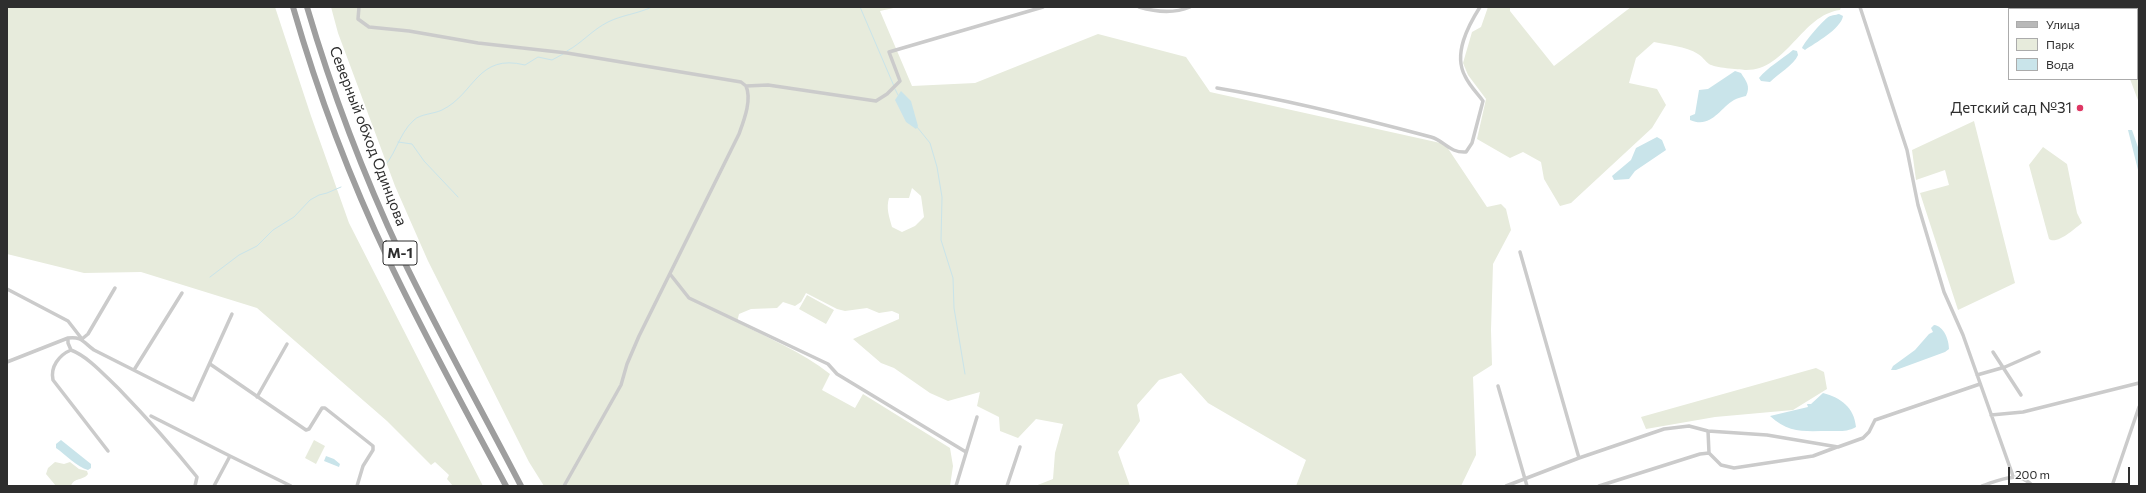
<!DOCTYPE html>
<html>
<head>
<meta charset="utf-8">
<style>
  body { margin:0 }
  #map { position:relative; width:2146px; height:493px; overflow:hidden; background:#fff; font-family:Commissioner,sans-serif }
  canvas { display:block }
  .frame { position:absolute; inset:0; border:8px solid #2e2e2e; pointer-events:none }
  .legend { position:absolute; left:2008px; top:8px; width:130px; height:72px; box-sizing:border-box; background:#fff; border:1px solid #ababab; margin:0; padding:5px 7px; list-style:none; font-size:12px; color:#2e2e2e }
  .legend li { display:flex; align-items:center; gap:8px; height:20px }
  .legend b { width:20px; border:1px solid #ababab }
  .scale { position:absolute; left:2008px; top:467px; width:122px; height:18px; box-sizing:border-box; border:2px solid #2e2e2e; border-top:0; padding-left:5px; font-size:12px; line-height:14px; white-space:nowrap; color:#2e2e2e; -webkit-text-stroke:3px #fff; paint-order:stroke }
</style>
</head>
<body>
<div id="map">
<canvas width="2146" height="493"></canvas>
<div class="frame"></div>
<ul class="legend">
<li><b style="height:5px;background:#b8b8b8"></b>Улица</li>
<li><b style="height:11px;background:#e7ebdc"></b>Парк</li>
<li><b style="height:11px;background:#c9e4ea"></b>Вода</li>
</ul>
<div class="scale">200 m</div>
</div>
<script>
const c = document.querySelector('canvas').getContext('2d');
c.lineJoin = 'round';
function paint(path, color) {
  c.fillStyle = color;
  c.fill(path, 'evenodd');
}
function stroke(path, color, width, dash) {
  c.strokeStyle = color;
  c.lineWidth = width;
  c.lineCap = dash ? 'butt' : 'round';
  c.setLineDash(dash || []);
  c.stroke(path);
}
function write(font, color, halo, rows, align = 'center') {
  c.font = font + ' Commissioner,sans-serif';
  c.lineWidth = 4;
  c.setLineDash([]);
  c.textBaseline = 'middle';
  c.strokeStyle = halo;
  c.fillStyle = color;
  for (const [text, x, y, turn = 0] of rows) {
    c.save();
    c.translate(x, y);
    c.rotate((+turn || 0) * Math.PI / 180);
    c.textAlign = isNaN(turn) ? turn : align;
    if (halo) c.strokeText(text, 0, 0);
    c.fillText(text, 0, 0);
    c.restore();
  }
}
const green = new Path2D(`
  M7,7H275L311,116L349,223L483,486H453L447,479L449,475L435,462L431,465L387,421L257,308L141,272L84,273L7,254Z
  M331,7H898L880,11L912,86L975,83L1098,34L1186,57L1210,92L1445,144L1487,207L1501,204L1506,209L1511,230L1493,264L1491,330L1492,365L1473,377L1476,455L1461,486H1296L1306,460L1208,403L1181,373L1159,380L1137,405L1140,421L1118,452L1130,486H1035L1053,479L1055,453L1063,424L1036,419L1018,438L1000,431L999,417L977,406L980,392L948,401L930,393L894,368L881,363L853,339L899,319V314L892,311L879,313L867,308L845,311L837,309L806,293L801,302L795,306L783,302L777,308L751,309L739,314L737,322C768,338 802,352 830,374L822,390L855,408L863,394L950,448L953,466L950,486H544L529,462L428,261L395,186L338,33ZM912,188L921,196L924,217L915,226L902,232L892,227C889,216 886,208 889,198H909Z
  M1488,7H1510V11L1554,66L1631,7H1841L1840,10C1801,15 1787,71 1745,70C1738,69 1715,68 1709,64C1705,61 1702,56 1698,54C1686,46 1667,45 1654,42L1636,58L1629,83L1657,89L1666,105L1652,128L1571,203L1560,206L1544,179L1541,162L1523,152L1510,158L1477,139L1486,99L1468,75L1463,63L1472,32L1481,27Z
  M2137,21L2139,22V103L2130,79H2137Z
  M1974,121L2015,283L1958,310L1920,193L1949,185L1945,170L1916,180L1912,150Z
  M2043,147L2067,164L2077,213L2082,223C2074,229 2057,245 2049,239L2029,165Z
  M807,295L834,310L826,324L799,309Z
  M1816,368L1824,372L1827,389L1793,410L1715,417L1646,429L1641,417Z
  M314,440L325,446L316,464L305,458Z
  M55,462L64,464L70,462L79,469L87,471L88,474C83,481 74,477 71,486H56L46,474L48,468Z`);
const water = new Path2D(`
  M1839,14L1843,16C1841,29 1815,43 1805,50L1802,48C1805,41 1821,23 1827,18C1830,15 1836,15 1839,14Z
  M1793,50L1797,51L1798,55C1794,65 1778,74 1770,82L1761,81L1759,78C1767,68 1782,59 1793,50Z
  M1735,71L1741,73C1746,81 1751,86 1746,96C1742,97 1737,98 1734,100C1719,109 1711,129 1690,120V116L1695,114L1699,90L1708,89Z
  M901,91L911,101L918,126L916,129L906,122L895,100Z
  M2128,130H2132L2139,150L2138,170Z
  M1657,137L1662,140L1666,150L1635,171L1629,179L1614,180L1612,176L1631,160L1636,148Z
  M1934,325C1944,326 1949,340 1949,349L1945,352L1896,370H1891L1893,366L1915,350L1929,334L1933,332L1931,328Z
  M1823,393C1841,398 1854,407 1856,427C1847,432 1840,431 1829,431C1806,431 1789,434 1770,416L1808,407L1807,404H1811Z
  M61,440L91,464V468L88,470C77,467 66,455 56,448V444Z
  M326,456L334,459L340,464L339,467L324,461Z`);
const stream = new Path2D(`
  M860,7L894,86
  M567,51C582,43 592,30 608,22C622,15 637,14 652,7
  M895,89L898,95
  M917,127L930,143L937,167L942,197L941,240L953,278L954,308L965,374
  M398,142L412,144L424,161L458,197
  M378,172C396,159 397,135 414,120C420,114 434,114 442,110C475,94 477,53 525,65L538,57L552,60L563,54
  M210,277L239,255L257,246L273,230L294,217L310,200L319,195L327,193L341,187`);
const minor = new Path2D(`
  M359,7L358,19L369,27L409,31L478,43L567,53L741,82L746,86L768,85L876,101L887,94L900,81L889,52L1043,7
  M1139,7C1156,12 1173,14 1190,7
  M1860,7L1907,150L1918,205L1944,292L1963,335L2013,476
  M1217,88C1289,100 1360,118 1431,137C1445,141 1449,153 1466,152L1472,143L1483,101C1477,93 1469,85 1465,76C1453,54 1468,26 1480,7
  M1520,252L1579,458
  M670,274L689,298L828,364L837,374L966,452
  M7,289L68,321L82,339L88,334L115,288
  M68,338V343L71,350C89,357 105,376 119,389C146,417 172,446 197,477L195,486
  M71,350C59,355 50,367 53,380L108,451
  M1993,352L2021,395
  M7,362L68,338C82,336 84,343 94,350L193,400L232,314
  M210,364L306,430L309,429L322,408H325L373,446V450L363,466L357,486
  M134,370L182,293
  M1977,375L2005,367L2039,352
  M1498,386L1527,486
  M257,397L287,344
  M1991,415L2023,412L2139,383
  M151,416L230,456L214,486
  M1708,431L1709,453
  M230,456L291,486
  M564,486L621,385L627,364L639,336L739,134C744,120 752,100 746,86
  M956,486L977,417
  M1007,486L1020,447
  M1506,486L1579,458L1664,429L1689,426L1708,431L1767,435L1838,447L1863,438L1869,432L1875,420L1980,384
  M1599,486L1700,454L1709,453L1721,465L1734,468L1813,456L1837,447
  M1982,486C2000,480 2017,470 2033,486
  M2112,486L2139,407`);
const secondary = new Path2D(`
  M2119,7L2123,9
  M2137,17L2139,18`);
const trunk = new Path2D(`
  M293,7C318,94 350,179 389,261C425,337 466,411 506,486
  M307,7C332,92 364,176 401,255C439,334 481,409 521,486`);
const markers = [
  [2080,108,4,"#de3764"]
];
const shields = [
  [400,253,34]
];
const shieldNames = [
  ["М-1",400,253]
];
const poiNames = [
  ["Детский сад №31",2072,108]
];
const streetNames = [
  ["Северный обход Одинцова",368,136,69]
];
paint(green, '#e7ebdc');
paint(water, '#c9e4ea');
stroke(stream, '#c9e4ea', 1);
stroke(minor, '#cbcbcb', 3.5);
stroke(secondary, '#b8b8b8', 5);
stroke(trunk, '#9e9e9e', 6);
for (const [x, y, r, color] of markers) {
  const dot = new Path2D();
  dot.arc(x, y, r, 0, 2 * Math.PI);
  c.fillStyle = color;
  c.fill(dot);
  stroke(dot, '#fff', 1.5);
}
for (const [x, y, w] of shields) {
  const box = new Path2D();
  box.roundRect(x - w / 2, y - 12, w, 24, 3);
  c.fillStyle = '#fff';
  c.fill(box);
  stroke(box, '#2e2e2e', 1);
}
write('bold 14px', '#2e2e2e', null, shieldNames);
write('15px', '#2e2e2e', '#fff', poiNames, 'right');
write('15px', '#2e2e2e', '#fff', streetNames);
</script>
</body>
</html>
